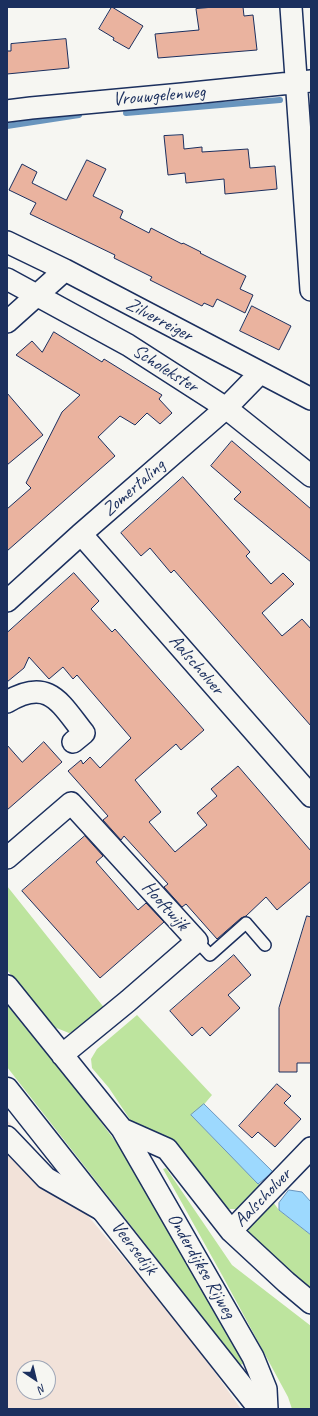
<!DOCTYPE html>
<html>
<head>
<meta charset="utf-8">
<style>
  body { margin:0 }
  #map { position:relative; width:318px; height:1416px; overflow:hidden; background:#f6f6f2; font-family:Caveat,sans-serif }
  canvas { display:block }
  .frame { position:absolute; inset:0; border:8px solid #1b2f5e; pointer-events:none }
  .north { position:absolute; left:16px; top:1360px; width:40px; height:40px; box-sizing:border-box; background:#f6f6f2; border:1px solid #9ea6b7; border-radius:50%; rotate:145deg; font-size:11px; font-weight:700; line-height:16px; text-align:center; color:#1b2f5e }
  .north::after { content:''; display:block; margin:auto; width:14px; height:18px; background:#1b2f5e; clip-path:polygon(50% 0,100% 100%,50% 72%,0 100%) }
</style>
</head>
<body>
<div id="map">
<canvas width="318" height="1416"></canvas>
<div class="frame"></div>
<div class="north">N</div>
</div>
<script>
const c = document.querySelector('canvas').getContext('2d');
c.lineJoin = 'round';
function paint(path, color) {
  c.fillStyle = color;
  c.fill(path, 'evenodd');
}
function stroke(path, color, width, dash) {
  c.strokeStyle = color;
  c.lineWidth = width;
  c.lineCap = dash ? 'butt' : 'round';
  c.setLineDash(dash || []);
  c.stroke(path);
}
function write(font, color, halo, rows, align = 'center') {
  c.font = font + ' Caveat,sans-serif';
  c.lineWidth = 3;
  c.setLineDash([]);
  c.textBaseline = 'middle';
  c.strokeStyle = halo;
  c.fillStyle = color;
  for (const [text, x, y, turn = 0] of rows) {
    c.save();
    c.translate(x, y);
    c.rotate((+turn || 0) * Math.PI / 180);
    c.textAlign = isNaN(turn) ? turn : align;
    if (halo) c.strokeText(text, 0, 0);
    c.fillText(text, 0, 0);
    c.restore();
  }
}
const built = new Path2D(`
  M7,1120L186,1332L241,1409H7ZM24,1368H48V1392H24Z`);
const green = new Path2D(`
  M7,886L106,1010L82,1029L69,1033L54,1027L7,970Z
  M7,1005L89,1106L124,1153L246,1361L243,1364L240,1365L7,1067Z
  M137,1015L212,1095L201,1108L191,1115L262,1187L238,1209H227L168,1138L131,1121L109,1088L92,1068L91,1059L97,1049Z
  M166,1168L232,1265L311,1326V1409H292L288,1397L222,1275L163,1169Z
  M273,1202L279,1210L311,1235V1292L249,1236L248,1228Z`);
const water = new Path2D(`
  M204,1104L273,1172L258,1184L191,1115Z
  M289,1190L302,1192L311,1202V1235L279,1210V1203Z`);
const stream = new Path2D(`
  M126,113L280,100
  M7,126L79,115`);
const building = new Path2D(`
  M112,7L143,26L129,49L113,40L114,38L99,29Z
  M214,7H243L244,16L253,15L257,50L158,58L155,34L199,30L196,9Z
  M66,39L69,68L7,74V51H11V44Z
  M183,135L184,149L202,147V152L248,149L250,168L275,166L277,189L225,194L224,179L186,183L185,173L168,175L164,136Z
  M87,160L106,169L93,196L123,211L120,218L149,233L151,228L182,244L183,243L201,252L200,253L246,276L240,289L253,295L245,313L217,299L213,307L204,303L202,306L150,280L152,277L114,258L115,255L30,214L36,203L9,190L22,164L37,172L32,183L66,200Z
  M252,306L291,326L279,350L240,331Z
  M54,332L102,362L104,359L162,395L159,399L172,413L160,424L147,413L135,425L120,416L98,437L115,456L7,551V509L31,488L26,483L62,412L80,395L16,355L32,341L42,352Z
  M7,393L43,435L7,465Z
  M232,441L311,509V562L234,499L241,492L211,466Z
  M183,477L250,552L246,556L271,584L283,573L294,584L262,613L282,636L302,619L311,629V726L174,570L171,573L150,548L141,556L121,533Z
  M74,573L99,601L91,609L112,632L115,629L204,730L181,750L176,744L135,780L161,812L149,822L175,852L207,825L197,813L217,796L211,789L238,766L311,851V881L277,910L266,897L246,916L241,918L217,939L186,904L182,907L164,887L168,884L124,836L121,840L103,820L108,816L68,771L81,760L83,764L90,757L100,768L131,738L77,675L73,679L63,667L49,679L29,657L24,668L7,682V633Z
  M44,742L62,762L7,810V745L22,762Z
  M85,836L103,856L96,862L138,910L146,903L164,922L100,978L22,891Z
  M307,916L311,917V1063H297V1072H279V1008Z
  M234,955L251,975L228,995L240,1008L210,1036L202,1027L192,1036L170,1011Z
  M277,1084L291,1096L284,1103L301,1119L275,1147L258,1132L252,1138L239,1126Z`);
const lane = new Path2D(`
  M197,941L210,955L246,923L265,945`);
const street = new Path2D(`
  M291,7L311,290
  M7,111L31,108L182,94L311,81
  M7,242L65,270L311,399
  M7,279L128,345L226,408L311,476
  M7,322L65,270
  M81,534L311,796
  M7,601L81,534L226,408L260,373
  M7,702C49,677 60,703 84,733L73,742
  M7,858L71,803L197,941L128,1001L62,1055
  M7,986L122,1129L253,1357L266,1389L267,1409
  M122,1129L167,1149L231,1231L286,1282L311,1303
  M7,1137L46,1178L102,1210
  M231,1231L311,1148`);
const secondary = new Path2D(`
  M7,1089L260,1409`);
const streetNames = [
  ["Vrouwgelenweg",159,96,-5],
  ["Zilverreiger",159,320,28],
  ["Scholekster",165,369,32],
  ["Zomertaling",134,488,-41],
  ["Aalscholver",196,665,49],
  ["Hooftwijk",165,906,48],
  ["Aalscholver",263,1198,-46],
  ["Veersedijk",134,1248,52],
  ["Onderdijkse Rijweg",201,1266,60]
];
paint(built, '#f2e2d9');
paint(green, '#bde49e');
paint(water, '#9dd9fe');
stroke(water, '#6995be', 1);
stroke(stream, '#6995be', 6);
paint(building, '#eab39f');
stroke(building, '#1b2f5e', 1);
stroke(lane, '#1b2f5e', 14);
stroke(street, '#1b2f5e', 24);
stroke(secondary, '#1b2f5e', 25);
stroke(lane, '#f6f6f2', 11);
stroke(street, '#f6f6f2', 21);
stroke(secondary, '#f6f6f2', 22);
write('19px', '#1b2f5e', '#f6f6f2', streetNames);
</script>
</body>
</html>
